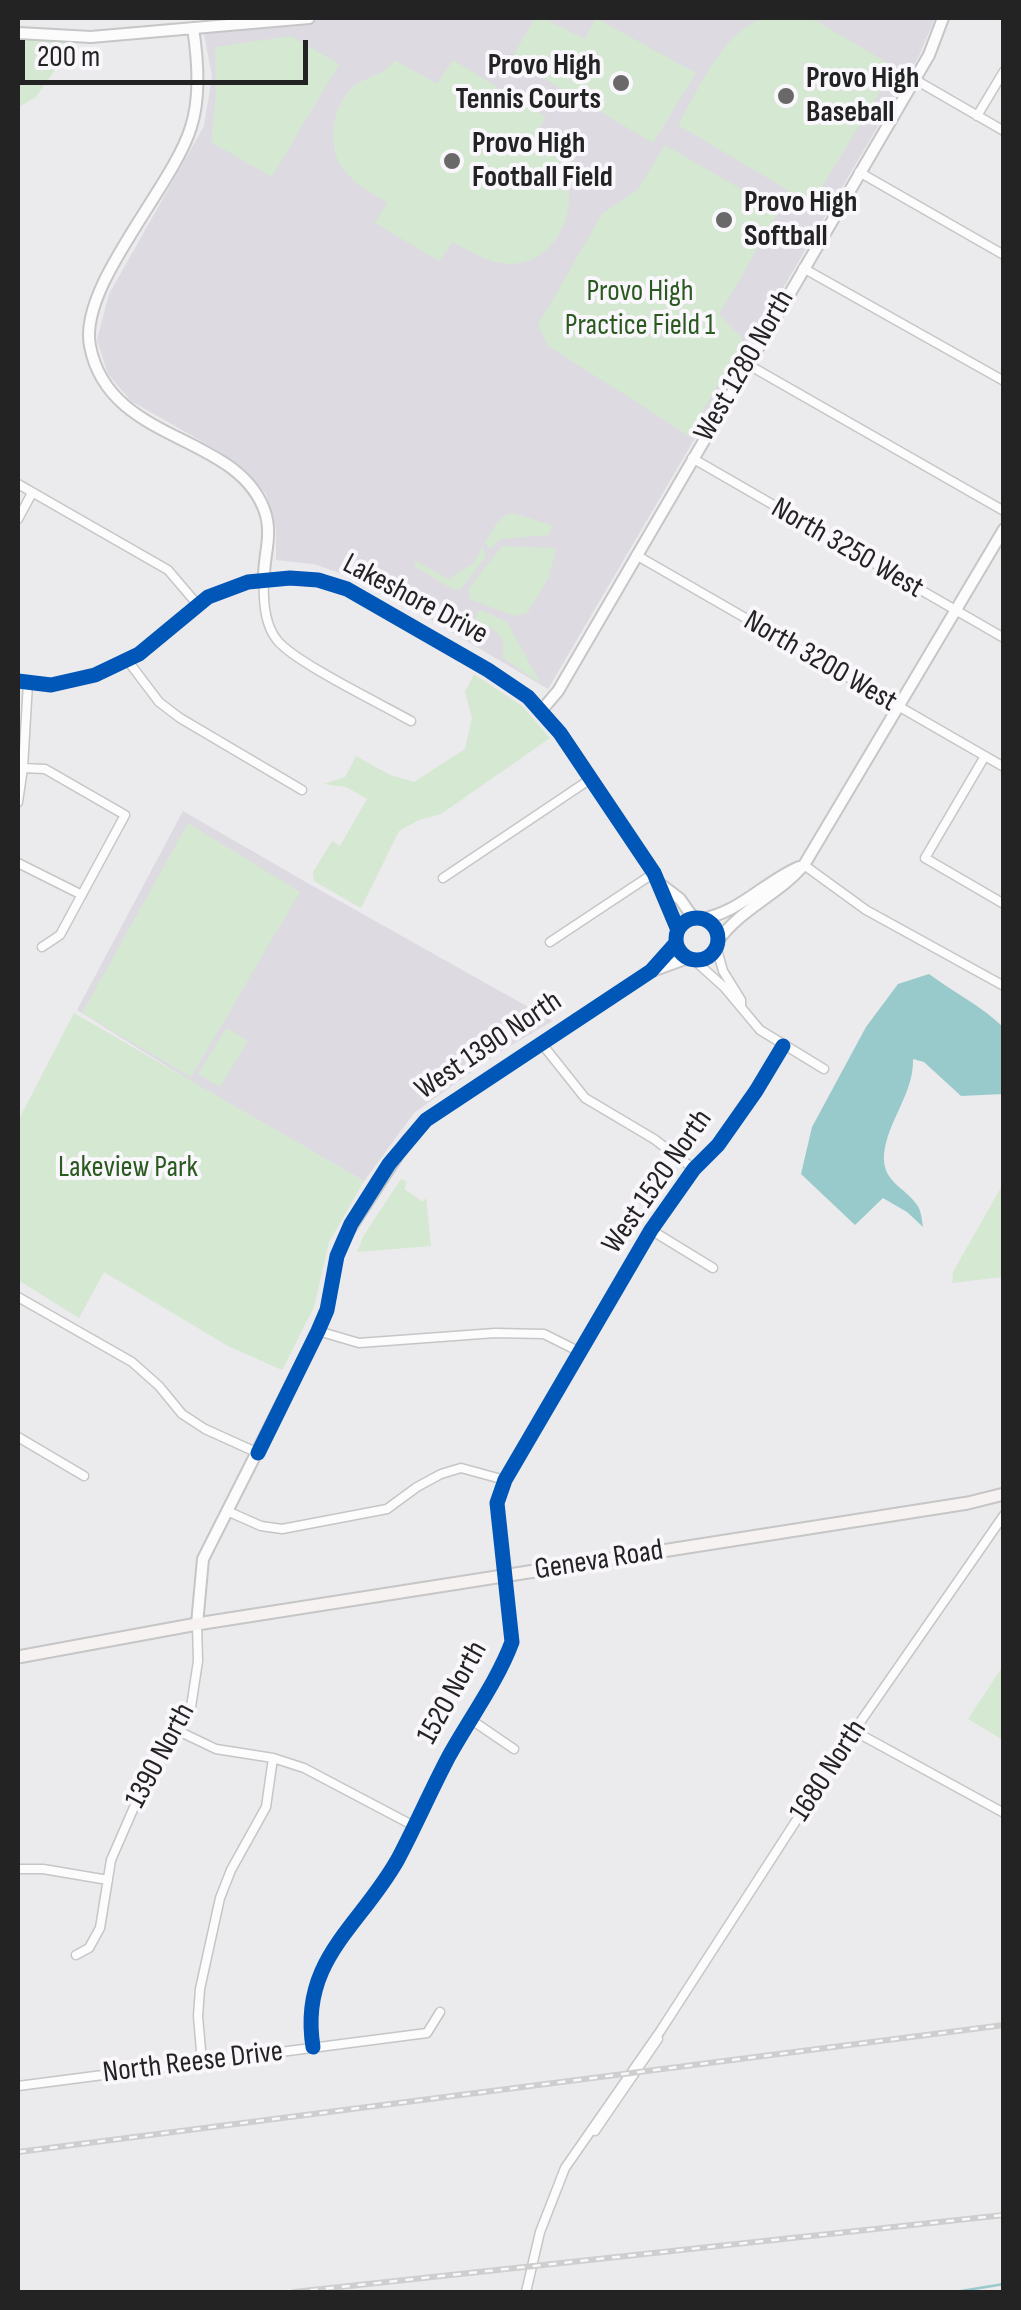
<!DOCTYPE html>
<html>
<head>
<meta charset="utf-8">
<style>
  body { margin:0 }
  #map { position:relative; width:1021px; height:2310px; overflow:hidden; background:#ebeaec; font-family:"Sofia Sans Condensed",sans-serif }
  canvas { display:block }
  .frame { position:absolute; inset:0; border:20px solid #242324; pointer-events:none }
  .scale { position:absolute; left:20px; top:40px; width:288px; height:45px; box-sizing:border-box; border:5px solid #242324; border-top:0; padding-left:12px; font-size:30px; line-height:35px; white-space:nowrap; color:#242324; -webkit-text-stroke:8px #f9f7fb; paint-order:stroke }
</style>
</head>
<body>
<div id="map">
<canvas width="1021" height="2310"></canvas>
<div class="frame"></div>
<div class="scale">200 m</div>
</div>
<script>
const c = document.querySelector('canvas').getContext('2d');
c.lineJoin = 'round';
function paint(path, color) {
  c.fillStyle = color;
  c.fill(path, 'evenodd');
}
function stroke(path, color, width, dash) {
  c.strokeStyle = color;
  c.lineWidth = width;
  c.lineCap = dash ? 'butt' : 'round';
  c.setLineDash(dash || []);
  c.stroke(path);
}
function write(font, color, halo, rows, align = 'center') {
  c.font = font + ' "Sofia Sans Condensed",sans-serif';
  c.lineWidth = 8;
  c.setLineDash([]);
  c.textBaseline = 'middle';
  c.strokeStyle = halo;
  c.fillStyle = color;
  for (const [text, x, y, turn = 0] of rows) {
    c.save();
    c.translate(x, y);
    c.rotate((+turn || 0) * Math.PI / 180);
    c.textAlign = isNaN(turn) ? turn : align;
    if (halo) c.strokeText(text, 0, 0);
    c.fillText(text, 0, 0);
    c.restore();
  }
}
const built = new Path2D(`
  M260,18H935L919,56L548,689L397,600L349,576L313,564L276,560V529L266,494L245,471L217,450L131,401L108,374L97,340L109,294L204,126L212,77L202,22Z
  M183,811L304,881L553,1021L498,1053L414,1113L364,1181L192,1082L77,1010Z`);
const green = new Path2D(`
  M535,18H543L585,39L596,18L696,73L653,143L511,59Z
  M763,18H811L895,67L817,195L803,199L678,125C700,87 720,35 763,18Z
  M18,29L77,39L36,97L18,107Z
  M291,36L339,64L272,177L211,142L216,95L215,47Z
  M395,60L437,84L453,60L546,117L536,133L573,157L570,163L573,166L566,177C578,214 554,263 511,264C490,264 471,252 453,242L439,261L375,223L387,202C372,193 354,184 343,169C327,146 331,110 351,89C364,75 384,77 395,60Z
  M665,145L779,211L719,315L743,339L689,436L547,345L538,325L602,214L638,189Z
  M513,513L553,526L549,535L501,539L490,549L485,543C493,530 497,516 513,513Z
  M483,546L486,556L461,589H452L416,567L414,560L448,579L473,564Z
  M502,546L555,548L556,551L548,579L528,612L515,616L471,600L468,589Z
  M483,611L507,622L541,684L502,657C509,635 492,629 475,619L478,612Z
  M474,674L522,706L550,738L441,814L419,820L399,831L361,908L314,881L313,872L332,841L340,846L367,799L346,787L324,784L345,777L356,756L390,775L414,782L465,749L472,718L465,692Z
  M188,823L300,892L191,1077L82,1013Z
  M74,1013L364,1181L329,1242L314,1307L282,1370L228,1346L104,1272L79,1318L18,1280V1121Z
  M226,1028L248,1041L220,1087L198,1074Z
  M401,1179L407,1182L404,1189L423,1202L426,1198L431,1246L357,1252L364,1235Z
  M1003,1184V1277L952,1283L953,1272Z
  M1003,1666V1740L968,1719Z`);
const water = new Path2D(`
  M929,974C953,992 982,1006 1003,1027V1094L961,1096L924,1062L913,1059C914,1094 887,1121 884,1155C882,1182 905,1187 917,1205C921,1210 922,1220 923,1227L907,1212L883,1198L855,1225L801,1174L812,1127L866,1027L898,984Z`);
const stream = new Path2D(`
  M955,2292L1004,2284`);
const minor = new Path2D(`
  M914,79L1004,131
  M977,116L1004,71
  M859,172L1004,255
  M803,268L1004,381
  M747,364L1004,511
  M692,458L1004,638
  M18,484L168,570L197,604
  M18,519L32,493
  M636,555L1004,767
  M264,580C263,600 264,624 277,640C294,662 383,705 411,721
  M128,661L159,702L180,718L302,790
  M985,756L925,858L1004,904
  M23,768L45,769L125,815L60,935L42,947
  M18,802L23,768L28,683
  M18,863L82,895
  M804,865L866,910L1004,986
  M443,878L589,780
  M550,942L654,873
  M716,946L723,971L741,1000V1006
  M694,960L724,987L760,1030L824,1069
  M542,1044L585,1098L654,1139L694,1169
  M651,1230L713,1268
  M18,1297L132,1362L159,1386L182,1414L205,1429L258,1453
  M318,1331L359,1343L495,1333L544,1334L580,1352
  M18,1437L84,1476
  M227,1511L261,1526L282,1529L387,1509L417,1487L441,1474L461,1468L505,1480
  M470,1719L514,1749
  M174,1729L216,1749L273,1758L304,1768L414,1826
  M854,1731L1004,1813
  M18,1869H43L108,1880
  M76,1955L89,1948L100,1928L111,1860L155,1759L191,1707L198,1661L197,1624
  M313,2047C299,1960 360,1927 398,1859C416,1825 431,1790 449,1756C470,1718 497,1682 512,1642L497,1503L505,1480L651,1230L694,1169L718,1145L756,1091L783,1046
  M202,2062L198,2016L200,1989L220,1898L231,1870L266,1807L273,1758
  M18,2086L427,2033L440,2012
  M595,2131L658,2039
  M526,2292L540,2232L565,2168L661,2030L854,1731L1004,1515`);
const tertiary = new Path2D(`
  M193,28C198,60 201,96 191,127C173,187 78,286 90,346C109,445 238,432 265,512C273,536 263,557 264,580
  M18,33L91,37L309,18
  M18,681L51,685L95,675L139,654L208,597L248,582L290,578L318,580L347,589L488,670L528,697L560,733L654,873L678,930
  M541,711L558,691L929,55L943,18
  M663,886L680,899L694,919
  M676 939a21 21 0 1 1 42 0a21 21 0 1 1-42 0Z
  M701,919C739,913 764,882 799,867
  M717,942C740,909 778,895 804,865L1004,529
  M652,971L688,958
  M197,1624L203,1559L318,1331L327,1310L337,1256L344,1238L407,1141L426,1120L651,971L676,943`);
const secondary = new Path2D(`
  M18,1657L197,1624L968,1503L1004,1494`);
const rail = new Path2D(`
  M18,2152L1004,2025
  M294,2292L1004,2215`);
const cycleway = new Path2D(`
  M18,681L51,685L95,675L139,654L208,597L248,582L290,578L318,580L347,589L488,670L528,697L560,733L654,873L678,930
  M676 939a21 21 0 1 1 42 0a21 21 0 1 1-42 0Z
  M258,1453L318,1331L327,1310L337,1256L351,1224L389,1164L426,1120L651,971L676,943
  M313,2047C299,1960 360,1927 398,1859C416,1825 431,1790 449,1756C470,1718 497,1682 512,1642L497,1503L505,1480L651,1230L694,1169L718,1145L756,1091L783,1046`);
const markers = [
  [621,83,10,"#6a696a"],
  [786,96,10,"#6a696a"],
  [452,161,10,"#6a696a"],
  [724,220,10,"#6a696a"]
];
const poiNames = [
  ["Provo High",601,66,"right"],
  ["Tennis Courts",601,100,"right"],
  ["Provo High",806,79],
  ["Baseball",806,113],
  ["Provo High",472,144],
  ["Football Field",472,178],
  ["Provo High",744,203],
  ["Softball",744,237]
];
const parkNames = [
  ["Provo High",640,292],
  ["Practice Field 1",640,326],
  ["Lakeview Park",128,1168]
];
const streetNames = [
  ["West 1280 North",745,366,-60],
  ["North 3250 West",847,549,30],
  ["Lakeshore Drive",415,600,28],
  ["North 3200 West",820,662,30],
  ["West 1390 North",489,1046,-34],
  ["West 1520 North",658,1182,-55],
  ["Geneva Road",599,1561,-9],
  ["1520 North",453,1693,-61],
  ["1390 North",161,1756,-62],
  ["1680 North",829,1771,-57],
  ["North Reese Drive",193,2063,-7]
];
paint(built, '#dddae1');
paint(green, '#d5e8d2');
paint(water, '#98cacb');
stroke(stream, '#98cacb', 2.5);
stroke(minor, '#c6c6c7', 11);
stroke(tertiary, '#c6c6c7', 14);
stroke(secondary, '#c6c6c7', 15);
stroke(minor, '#fcfcfc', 8);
stroke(tertiary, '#fcfcfc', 10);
stroke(secondary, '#f6f2f1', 11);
stroke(rail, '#cfcecf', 6);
stroke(rail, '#f9f7fb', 2.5, [8]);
stroke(cycleway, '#0057b8', 15);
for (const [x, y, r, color] of markers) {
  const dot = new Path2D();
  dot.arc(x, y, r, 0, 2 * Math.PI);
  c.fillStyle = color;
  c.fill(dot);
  stroke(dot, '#f9f7fb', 4);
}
write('bold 30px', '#242324', '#f9f7fb', poiNames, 'left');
write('30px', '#2a5a20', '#f9f7fb', parkNames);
write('30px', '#242324', '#f9f7fb', streetNames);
</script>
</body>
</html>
